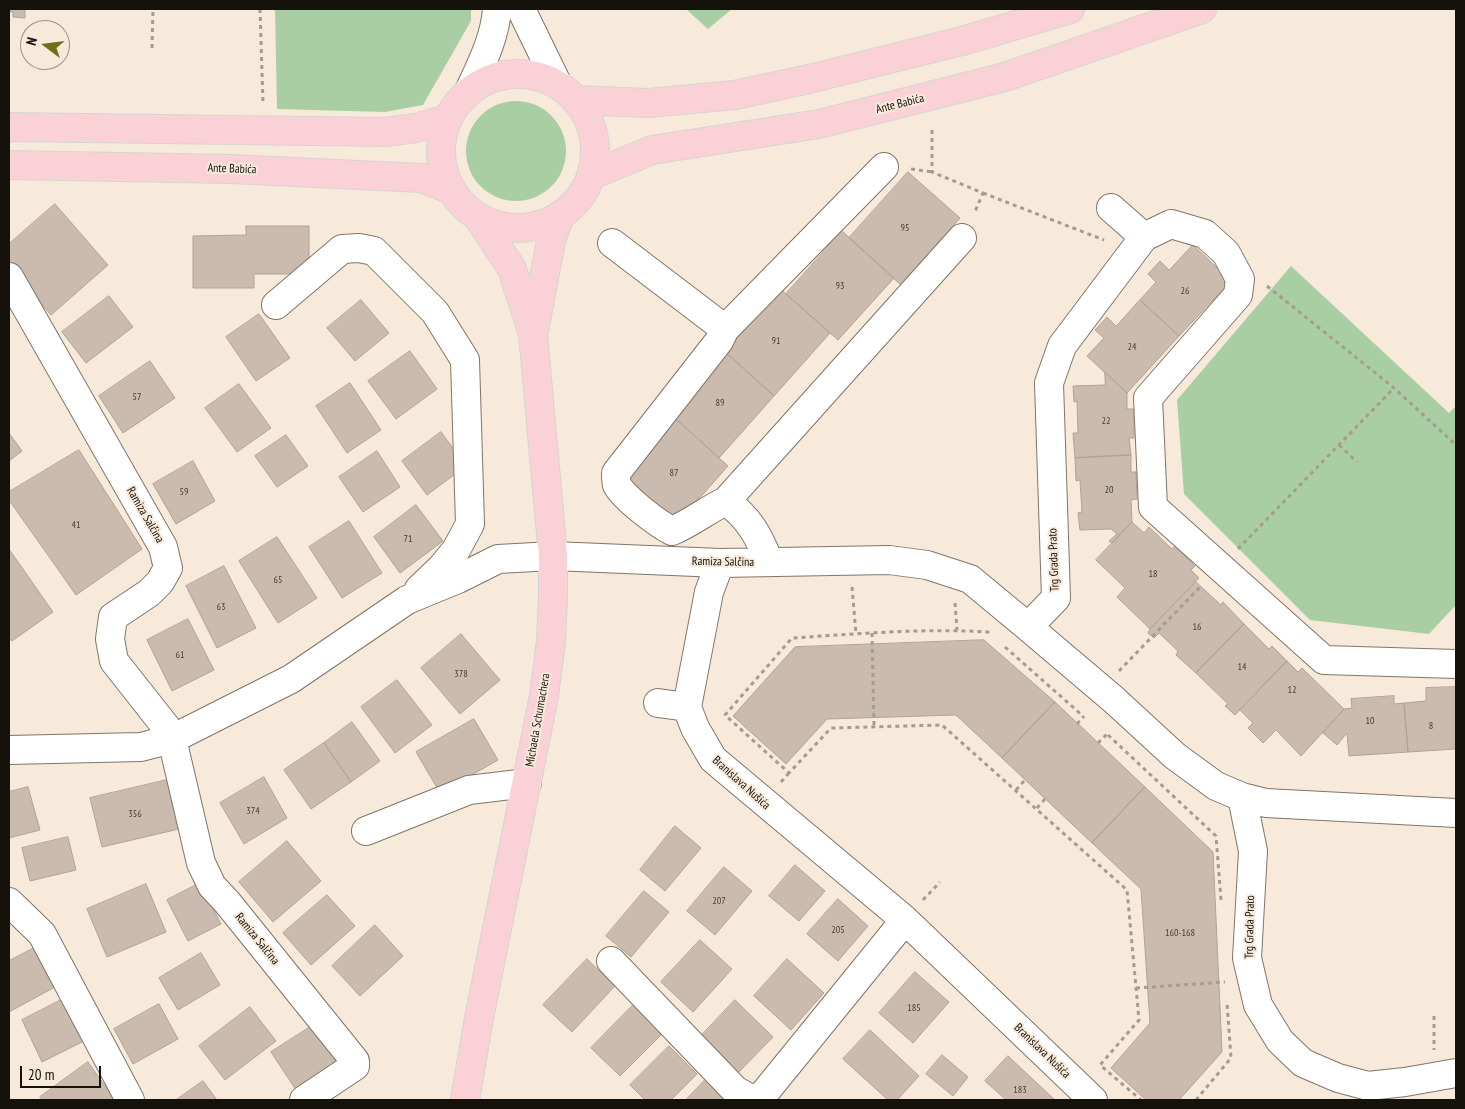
<!DOCTYPE html>
<html>
<head>
<meta charset="utf-8">
<style>
  body { margin:0 }
  #map { position:relative; width:1465px; height:1109px; overflow:hidden; background:#f7eada; font-family:"PT Sans Narrow",sans-serif }
  canvas { display:block }
  .frame { position:absolute; inset:0; border:10px solid #15110b; pointer-events:none }
  .north { position:absolute; left:20px; top:20px; width:50px; height:50px; box-sizing:border-box; background:#f7eada; border:1px solid #9d9387; border-radius:50%; rotate:285deg; font-size:14px; font-weight:700; line-height:20px; text-align:center; color:#15110b }
  .north::after { content:''; display:block; margin:auto; width:18px; height:22px; background:#6c7016; clip-path:polygon(50% 0,100% 100%,50% 72%,0 100%) }
  .scale { position:absolute; left:20px; top:1066px; width:81px; height:22px; box-sizing:border-box; border:2px solid #15110b; border-top:0; padding-left:6px; font-size:15px; line-height:18px; white-space:nowrap; color:#15110b; -webkit-text-stroke:4px #f7eada; paint-order:stroke }
</style>
</head>
<body>
<div id="map">
<canvas width="1465" height="1109"></canvas>
<div class="frame"></div>
<div class="north">N</div>
<div class="scale">20 m</div>
</div>
<script>
const c = document.querySelector('canvas').getContext('2d');
c.lineJoin = 'round';
function paint(path, color) {
  c.fillStyle = color;
  c.fill(path, 'evenodd');
}
function stroke(path, color, width, dash) {
  c.strokeStyle = color;
  c.lineWidth = width;
  c.lineCap = dash ? 'butt' : 'round';
  c.setLineDash(dash || []);
  c.stroke(path);
}
function write(font, color, halo, rows, align = 'center') {
  c.font = font + ' "PT Sans Narrow",sans-serif';
  c.lineWidth = 4;
  c.setLineDash([]);
  c.textBaseline = 'middle';
  c.strokeStyle = halo;
  c.fillStyle = color;
  for (const [text, x, y, turn = 0] of rows) {
    c.save();
    c.translate(x, y);
    c.rotate((+turn || 0) * Math.PI / 180);
    c.textAlign = isNaN(turn) ? turn : align;
    if (halo) c.strokeText(text, 0, 0);
    c.fillText(text, 0, 0);
    c.restore();
  }
}
const green = new Path2D(`
  M275,9H471V21L423,105L385,112L277,109Z
  M686,9H732L708,29Z
  M466 151a50 50 0 1 1 100 0a50 50 0 1 1-100 0Z
  M1291,266L1449,413L1456,406V605L1429,634L1310,620L1184,494L1177,400Z`);
const building = new Path2D(`
  M9,9H25V18L13,17V12H9Z
  M908,172L960,218L901,285L849,238Z
  M55,204L108,265L51,315L9,267V244Z
  M246,226H309V274H254V288H193V236L246,235Z
  M842,231L894,278L838,340L786,294Z
  M1193,245L1231,281L1179,336L1140,300L1156,282L1148,274L1160,261L1169,270Z
  M777,286L830,333L774,396L722,349Z
  M109,296L133,327L86,363L62,332Z
  M361,300L389,333L355,361L327,328Z
  M1140,300L1179,336L1127,393L1087,356L1104,338L1095,330L1107,317L1116,326Z
  M259,314L290,358L256,381L226,337Z
  M722,349L774,396L719,458L667,411Z
  M410,351L437,389L396,419L368,381Z
  M150,361L175,398L123,433L99,396Z
  M1105,372L1127,393V409H1134V438H1129L1131,455L1075,458L1073,433H1078L1077,401L1074,402L1073,386L1105,385Z
  M350,383L381,430L347,453L316,406Z
  M239,384L271,428L237,452L205,408Z
  M676,419L728,466L673,528L620,481Z
  M441,432L466,466L427,495L402,461Z
  M9,433L22,451L9,461Z
  M286,435L308,466L277,487L255,456Z
  M79,450L142,549L76,595L9,500V492Z
  M377,451L400,487L363,512L339,477Z
  M1131,455V472H1136L1137,499L1131,500L1132,522L1112,543L1109,541L1117,534L1111,529L1080,530L1078,513L1082,512L1080,480L1076,481L1075,458Z
  M193,461L215,501L176,524L153,484Z
  M416,505L443,541L400,573L374,537Z
  M349,521L382,573L342,598L309,547Z
  M1132,522L1144,533L1149,527L1172,549L1175,546L1195,566L1191,570L1199,578L1150,629L1117,597L1125,588L1096,560Z
  M277,537L317,598L278,623L239,561Z
  M9,549L53,612L12,641L9,637Z
  M224,566L256,628L217,648L186,586Z
  M1196,582L1221,605L1223,602L1244,624L1196,673L1176,655L1178,651L1159,633L1154,638L1148,633L1150,629Z
  M188,619L214,670L172,691L147,640Z
  M1244,624L1269,649L1272,646L1287,661L1235,715L1225,706L1228,704L1196,673Z
  M461,634L500,680L460,714L421,668Z
  M984,640L1055,702L1002,758L956,715L827,719L786,764L733,716L795,647Z
  M1287,661L1298,672L1302,668L1344,709L1301,756L1276,730L1263,743L1248,728L1253,723L1240,710Z
  M397,680L432,725L395,753L361,707Z
  M1456,687V749L1408,752L1404,703L1426,701V688Z
  M1394,696V704L1404,703L1408,752L1349,756L1347,733L1337,745L1323,733L1344,709L1352,708L1351,699Z
  M1055,702L1145,787L1092,843L1002,758Z
  M474,719L498,760L440,793L416,752Z
  M352,722L380,761L351,782L324,743Z
  M324,743L351,782L311,809L284,770Z
  M264,777L287,818L244,844L220,803Z
  M167,780L179,829L102,847L90,798Z
  M28,787L40,830L9,838V792Z
  M1145,787L1213,852L1222,1052L1179,1100H1146L1111,1068L1150,1023L1141,889L1092,843Z
  M675,826L701,848L665,891L640,870Z
  M68,837L76,870L30,881L22,848Z
  M287,841L321,881L273,922L239,882Z
  M795,865L825,891L799,921L769,896Z
  M724,867L752,891L715,935L687,911Z
  M200,883L221,924L188,941L167,900Z
  M146,884L166,932L107,957L87,909Z
  M644,891L669,912L631,957L606,936Z
  M327,895L355,926L311,965L283,933Z
  M838,899L868,926L838,961L807,934Z
  M375,925L403,956L360,996L332,966Z
  M700,940L732,969L693,1012L661,982Z
  M34,948L55,987L9,1012V961Z
  M201,953L220,985L178,1010L159,978Z
  M587,959L615,986L572,1032L543,1005Z
  M787,959L824,993L791,1030L754,996Z
  M915,972L949,1002L913,1043L879,1013Z
  M67,997L88,1039L42,1062L22,1020Z
  M735,1000L773,1037L737,1074L700,1037Z
  M159,1004L178,1039L133,1064L114,1029Z
  M634,1004L663,1033L620,1076L591,1048Z
  M250,1007L276,1041L225,1080L199,1046Z
  M315,1024L340,1062L296,1090L271,1052Z
  M870,1030L919,1076L897,1100H888L843,1059Z
  M669,1046L697,1074L671,1100H645L630,1085Z
  M942,1055L968,1077L953,1096L926,1074Z
  M1008,1056L1055,1100H1006L985,1081Z
  M88,1062L115,1100H42L40,1097Z
  M706,1079L728,1100H686Z
  M203,1081L217,1100H176Z`);
const path = new Path2D(`
  M260,9L263,103
  M152,48L153,9
  M932,130V172L983,193L974,214
  M911,169L932,172
  M983,193L1104,240
  M1267,286L1394,388L1456,445
  M1339,445L1357,462
  M1238,549L1394,388
  M852,587L856,634
  M955,603L957,630
  M872,633L874,727
  M989,633L988,632C923,628 857,634 792,638L725,715L789,773L831,728L942,725L1127,890L1139,1020L1100,1065L1141,1100
  M1005,647L1083,716
  M1119,671L1202,585
  M1077,724L1084,716
  M1108,735L1216,836L1221,900
  M1098,743L1107,734H1109
  M781,782L789,773
  M1016,790L1025,780
  M1037,808L1045,799
  M923,900L940,882
  M1136,988L1225,982
  M1434,1016V1050
  M1196,1100L1231,1058L1227,1003`);
const minor = new Path2D(`
  M521,9L557,83
  M469,91C481,65 495,38 497,9
  M1111,208L1144,237
  M612,243L725,329L719,341L616,473C616,477 616,481 617,485C625,499 658,524 672,531C691,523 707,510 726,501C749,518 759,536 769,562
  M9,277L163,547L168,568L160,582L149,593L113,617L110,639L114,661L166,727L172,739L201,863L212,886L227,902L355,1061V1066L304,1100
  M276,305L342,249L359,248L374,251L435,312L465,360L470,524L456,550L442,567L419,589
  M725,329L884,167
  M726,501L962,238
  M720,563L709,592L687,707L695,728L713,759L905,920L1093,1100
  M1456,664L1324,660L1153,507L1148,398L1238,295L1240,279L1226,253L1205,234L1171,224L1144,237L1062,346L1049,383L1056,598L1028,627L1113,699L1175,756L1216,786L1242,797L1266,803L1456,813
  M658,703L687,707
  M9,750L141,747L172,739L291,679L407,600L458,579L498,559L553,556L720,563L889,560L927,565L970,579L1028,627
  M1242,797L1253,851L1247,958L1258,1005L1280,1041L1303,1063L1338,1078L1368,1086L1405,1082L1456,1073
  M366,831L469,790L527,783
  M9,902L42,934L130,1100
  M611,961L735,1090L751,1099L762,1096L905,920`);
const major = new Path2D(`
  M441 151a77 77 0 1 1 154 0a77 77 0 1 1-154 0Z
  M577,100L648,103L735,95L809,79L962,41L1070,9
  M9,127L385,132L416,128L449,118
  M9,165L231,169L422,178L452,190
  M592,175L652,150L819,124L1005,77L1202,9
  M534,331L551,241L560,215
  M465,1100L479,1018L544,696L551,641L553,597V556L533,334L512,269L478,217`);
const numberNames = [
  ["95",905,228],
  ["93",840,286],
  ["26",1185,291],
  ["91",776,341],
  ["24",1132,347],
  ["57",137,397],
  ["89",720,403],
  ["22",1106,421],
  ["87",674,473],
  ["20",1109,490],
  ["59",184,492],
  ["41",76,525],
  ["71",408,539],
  ["18",1153,574],
  ["65",278,580],
  ["63",221,607],
  ["16",1197,627],
  ["61",180,655],
  ["14",1242,667],
  ["378",461,674],
  ["12",1292,690],
  ["10",1370,721],
  ["8",1431,726],
  ["374",253,811],
  ["356",135,814],
  ["207",719,901],
  ["205",838,930],
  ["160-168",1180,933],
  ["185",914,1008],
  ["183",1020,1090]
];
const streetNames = [
  ["Ante Babića",900,104,-14],
  ["Ante Babića",232,169,2],
  ["Ramiza Salčina",145,515,60],
  ["Trg Grada Prato",1054,560,-92],
  ["Ramiza Salčina",723,562,1],
  ["Michaela Schumachera",538,720,-80],
  ["Branislava Nušića",741,783,42],
  ["Trg Grada Prato",1250,927,-89],
  ["Ramiza Salčina",257,939,51],
  ["Branislava Nušića",1042,1051,44]
];
paint(green, '#aacea3');
paint(building, '#cabbae');
stroke(building, '#b1a296', 1);
stroke(minor, '#817568', 30);
stroke(major, '#d5d4d3', 30);
stroke(path, '#a59c8f', 3, [4, 4]);
stroke(minor, '#fff', 28);
stroke(major, '#fbd1d8', 28);
write('10px', '#423c34', null, numberNames);
write('12px', '#15110b', '#f7eada', streetNames);
</script>
</body>
</html>
